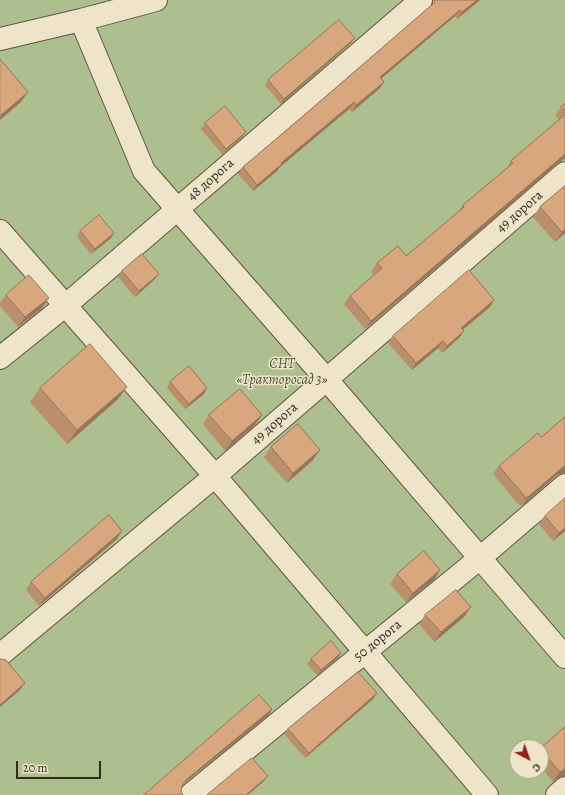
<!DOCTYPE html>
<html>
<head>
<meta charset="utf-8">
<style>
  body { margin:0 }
  #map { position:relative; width:565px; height:795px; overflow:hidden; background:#e4d6ae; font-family:Alegreya,serif }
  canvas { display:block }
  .north { position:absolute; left:509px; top:739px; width:40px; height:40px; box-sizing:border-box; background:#ede4ca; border:1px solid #a29986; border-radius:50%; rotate:139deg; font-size:11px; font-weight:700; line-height:16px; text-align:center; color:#322920 }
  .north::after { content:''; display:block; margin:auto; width:14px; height:18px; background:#8f2418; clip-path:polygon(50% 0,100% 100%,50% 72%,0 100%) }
  .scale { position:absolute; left:16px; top:761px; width:85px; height:18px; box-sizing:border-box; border:2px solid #322920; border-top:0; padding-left:5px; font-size:12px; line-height:14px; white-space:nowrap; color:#322920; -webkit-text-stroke:3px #ede4ca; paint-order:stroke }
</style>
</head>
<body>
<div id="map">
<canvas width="565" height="795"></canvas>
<div class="north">С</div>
<div class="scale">20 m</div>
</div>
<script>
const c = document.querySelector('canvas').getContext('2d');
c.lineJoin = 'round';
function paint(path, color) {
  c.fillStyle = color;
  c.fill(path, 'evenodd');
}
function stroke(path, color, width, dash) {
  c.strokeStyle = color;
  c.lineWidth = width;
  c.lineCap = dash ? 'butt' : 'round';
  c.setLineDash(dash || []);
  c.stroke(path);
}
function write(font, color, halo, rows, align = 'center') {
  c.font = font + ' Alegreya,serif';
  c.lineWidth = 3;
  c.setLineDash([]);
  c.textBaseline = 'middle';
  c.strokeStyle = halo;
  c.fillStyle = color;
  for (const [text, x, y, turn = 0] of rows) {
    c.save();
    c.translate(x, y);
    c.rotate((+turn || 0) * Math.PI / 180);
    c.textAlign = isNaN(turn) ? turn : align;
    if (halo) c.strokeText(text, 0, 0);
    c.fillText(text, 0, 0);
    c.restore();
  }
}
const green = new Path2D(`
  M0,0H565V795H0ZM517,747H541V771H517Z`);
const minor = new Path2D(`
  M81,20L144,171L327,380L565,657
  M0,39L81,20L156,0
  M0,231L215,476L487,795
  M0,358L66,305L421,0
  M0,655L215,476L565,173
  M190,795L480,558L565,485
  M557,795L565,788`);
const wall = new Path2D(`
  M435,0H480L457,19L455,16L382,78L380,88L352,112L349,109L280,167L277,171L253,191L238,174L243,167L299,120L302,117L432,5Z
  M351,43L281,104L265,85L268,80Z
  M565,104V158L365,329L344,304L350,296L374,275L371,272L377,263L406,256L458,212L463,205L506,169L511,161L559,120L555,115L561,107Z
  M205,123L246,132L242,137L222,154L201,129Z
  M565,186V233L555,242L533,217L540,207Z
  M80,231L114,233L111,238L91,254L77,237Z
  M122,271L159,274L155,279L135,297L118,277Z
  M6,295L42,308L18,327L0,306V303Z
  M494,300L490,307L463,330L464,331L459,338L442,353L438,348L412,370L388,343L393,336Z
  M170,382L207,388L204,394L185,409L167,388Z
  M127,387L117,400L67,444L30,402L40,388Z
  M209,415H262L255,425L225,451L203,424Z
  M565,417V473H563L557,475L523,505L522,504L520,506L493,474L499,466L541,437Z
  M271,447L313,460L287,483L264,457Z
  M545,516L565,531L553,541L539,524Z
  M117,539L39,606L26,590L31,582Z
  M440,570L434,580L406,602L390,584L397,574Z
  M425,615L464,617L434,642L419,624Z
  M341,653L338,658L317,675L307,664L311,659Z
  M373,699L305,758L284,734L288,729Z
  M565,727V776H563L553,782L541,767V748Z`);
const shadedWall = new Path2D(`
  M477,0H480L457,19L462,12Z
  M460,10L455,16L376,83L380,77Z
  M355,38L351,43L281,104L284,99Z
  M384,82L380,88L352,112L356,105Z
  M28,92L21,102L0,120V117L1,115Z
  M354,102L349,109L280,167L277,171L253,191L257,185L281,163Z
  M246,132L242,137L222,154L226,149Z
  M565,154V158L365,329L371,321Z
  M565,229V233L555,242L562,232Z
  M114,233L111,238L91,254L95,249Z
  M159,274L155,279L135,297L139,291Z
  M49,298L42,308L18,327L25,317Z
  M494,300L490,307L456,335L461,328Z
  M464,331L459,338L442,353L447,346Z
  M443,341L438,348L412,370L416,363Z
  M127,387L117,400L67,444L77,430Z
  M207,388L204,394L185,409L189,404Z
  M262,415L255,425L225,451L232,441Z
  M320,450L313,460L287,483L293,473Z
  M565,466V473H563L557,475L523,505L528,497L563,467Z
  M528,496L522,504L520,506L526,498Z
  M565,528V531L553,541L559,533Z
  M122,531L117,539L39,606L45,598Z
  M440,570L434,580L406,602L413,593Z
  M471,607L464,617L434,642L441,632Z
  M341,653L338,658L317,675L321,670Z
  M25,683L20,690L0,707V705Z
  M377,693L373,699L305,758L309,753Z
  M272,709L269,715L182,785L186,780Z
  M565,769V776H563L553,782L560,772Z
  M268,776L264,781L248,795H246Z`);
const building = new Path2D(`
  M435,0H477L462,12L460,10L380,77L384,82L356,105L354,102L281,163L282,164L257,185L243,167L302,117L434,3Z
  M339,20L355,38L284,99L268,80Z
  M0,59L28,92L1,115L0,114Z
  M565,104V111L561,107Z
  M225,106L246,132L226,149L205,123Z
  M565,115V154L371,321L350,296L382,268L377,263L398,246L406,256L464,207L463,205L513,163L511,161Z
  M565,186V229L562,232L540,207Z
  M99,215L114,233L95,249L80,231Z
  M142,254L159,274L139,291L122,271Z
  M469,270L494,300L461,328L464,331L447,346L443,341L416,363L393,336Z
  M29,275L49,298L25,317L6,295Z
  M90,344L127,387L77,430L40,388Z
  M189,366L207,388L189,404L170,382Z
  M240,389L262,415L232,441L209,415Z
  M565,417V466L563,467L528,497V496L526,498L499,466L538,433L541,437Z
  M298,424L320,450L293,473L271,447Z
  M565,498V528L559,533L545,516Z
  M109,515L122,531L45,598L31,582Z
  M424,551L440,570L413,593L397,574Z
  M456,590L471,607L441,632L425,615Z
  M331,641L341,653L321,670L311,659Z
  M0,659L6,660L25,683L0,705Z
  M358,672L377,693L309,753L288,729Z
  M259,695L272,709L186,780L182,786L181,792L183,795H144Z
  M565,727V769L560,772L541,750V748Z
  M252,758L268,776L246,795H207Z`);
const streetNames = [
  ["48 дорога",211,180,-41],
  ["49 дорога",520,212,-41],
  ["49 дорога",275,424,-41],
  ["50 дорога",378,641,-39]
];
const parkNames = [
  ["СНТ",282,365],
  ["«Тракторосад 3»",282,381]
];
paint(green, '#aebf8f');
stroke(minor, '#5e5444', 24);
stroke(minor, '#ede4ca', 22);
paint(wall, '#ba906c');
paint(shadedWall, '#977558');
paint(building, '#d8a77e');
stroke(building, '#977558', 1);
write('14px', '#322920', '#ede4ca', streetNames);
write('italic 14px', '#514e3c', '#ede4ca', parkNames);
</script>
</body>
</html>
